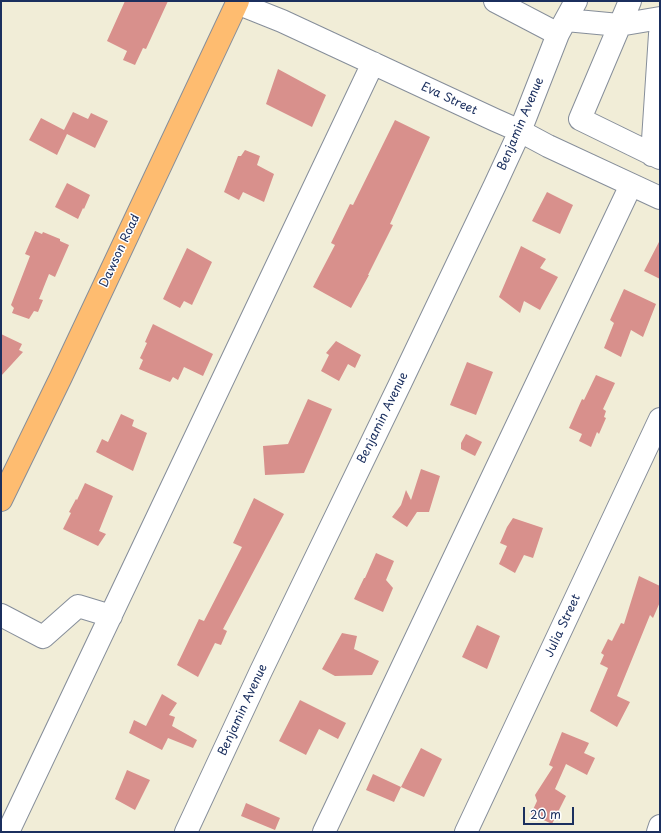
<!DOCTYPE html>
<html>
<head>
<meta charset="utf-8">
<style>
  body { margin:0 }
  #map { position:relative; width:661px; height:833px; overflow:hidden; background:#f1edd7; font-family:"Playpen Sans",sans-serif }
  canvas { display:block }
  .frame { position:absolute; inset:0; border:2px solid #1b2f5e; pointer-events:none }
  .scale { position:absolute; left:523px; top:807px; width:51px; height:18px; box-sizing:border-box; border:2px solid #1b2f5e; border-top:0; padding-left:5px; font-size:12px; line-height:14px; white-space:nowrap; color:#1b2f5e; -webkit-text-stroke:3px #fff; paint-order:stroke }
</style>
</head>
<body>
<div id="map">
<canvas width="661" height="833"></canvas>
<div class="frame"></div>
<div class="scale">20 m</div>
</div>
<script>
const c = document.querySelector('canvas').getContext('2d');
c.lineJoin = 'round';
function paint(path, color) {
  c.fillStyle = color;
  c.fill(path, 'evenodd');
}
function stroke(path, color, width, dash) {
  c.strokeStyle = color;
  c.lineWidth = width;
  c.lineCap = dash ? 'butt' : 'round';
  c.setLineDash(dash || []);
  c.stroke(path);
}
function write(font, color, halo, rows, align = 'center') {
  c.font = font + ' "Playpen Sans",sans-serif';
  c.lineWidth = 3;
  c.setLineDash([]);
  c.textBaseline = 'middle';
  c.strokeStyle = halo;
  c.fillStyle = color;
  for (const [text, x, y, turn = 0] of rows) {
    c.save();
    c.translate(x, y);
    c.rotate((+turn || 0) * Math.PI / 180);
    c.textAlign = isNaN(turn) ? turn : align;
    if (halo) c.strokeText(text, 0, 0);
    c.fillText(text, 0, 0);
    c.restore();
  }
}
const building = new Path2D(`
  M125,1H168L146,49L143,48L135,65L123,60L127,51L107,41Z
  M278,69L326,95L312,127L266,104Z
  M73,112L88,119L91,113L108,121L95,148L67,134L57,155L29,140L41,118L64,130Z
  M395,120L430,137L390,224L393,225L368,275H369L351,308L313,287L335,245L331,243L350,204L353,205Z
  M245,150L260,156L257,165L274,174L264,202L243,192L239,200L224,192L238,156H241Z
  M67,183L90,195L84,209L83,208L78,219L55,207Z
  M547,192L573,205L560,234L532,221Z
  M35,231L42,234L43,232L60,239V241L69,245L55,277L49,274L39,299L43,300L38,312L34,311L29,319L12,313L14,308L11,305L30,256L25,254Z
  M660,240V279L644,271Z
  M521,246L546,259L540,268L558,277L540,310L524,301L520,313L499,297Z
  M187,248L212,262L192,305L184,301L180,308L163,299Z
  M624,289L656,304L643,337L631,330L621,357L604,348L614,323L610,320Z
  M153,324L213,354L203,376L184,367L178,380L173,377L170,382L139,369L143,360L140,358L147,343L145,342Z
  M1,334L22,344L19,350L23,352L1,376Z
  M336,341L361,355L355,368L348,364L339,381L321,371L329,355L326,353Z
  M467,362L493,372L476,415L450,405Z
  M596,375L615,383L603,409L606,411L604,417L606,418L599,434L597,432L591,447L579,441L582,434L569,428L582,399L584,400Z
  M308,399L332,409L304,473L265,475L263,446L288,444Z
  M121,414L134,420L132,426L147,433L133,471L96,452L102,439L108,442Z
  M466,434L482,442L475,456L461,449V443Z
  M421,469L440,476L429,512H417L407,527L392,517L401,505L406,490L411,500Z
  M85,483L113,496L99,531L106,534L98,546L63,529L71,513L69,512L76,499L77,500Z
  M254,498L284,514L223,629L227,631L221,645L215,643L198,677L177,665L199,619L204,621L242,547L233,543Z
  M513,518L543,528L533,558L524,555L515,573L499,564L507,546L500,543L507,527Z
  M376,553L394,561L386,580L393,588L383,612L354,599L364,578H365Z
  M639,576L660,586V602L653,618L650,615L617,696L630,702L617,727L590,711L608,668L600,664L604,655L601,653L608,639L612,641L621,623L624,624Z
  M477,625L500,636L487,669L462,657Z
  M342,633L357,636L354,649L379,661L372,675L335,676L322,669Z
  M162,694L177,703L169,715L175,717L172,726L197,740L193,748L168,738L162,750L129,733L134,720L146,726Z
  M300,700L346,723L338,739L319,729L306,755L279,741Z
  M562,732L589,743L584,753L595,758L587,775L566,764L555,789L566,796L552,824L531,814L537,801L535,795L553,767L549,765Z
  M421,748L442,759L424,797L401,787Z
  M127,770L150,780L135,810L115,799Z
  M373,774L401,787L394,802L366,790Z
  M246,803L280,818L275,830L241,816Z`);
const minor = new Path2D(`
  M495,1L558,34
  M630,1L580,119L660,158
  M237,3L282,21L495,120L520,131L548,146L660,198
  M566,20L619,25L660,18
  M652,155L660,34
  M1,615L43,637L78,606L111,616
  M8,832L373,63
  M186,832L261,671L399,386L495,185L520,131L558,34L576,1
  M324,832L631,185
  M466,832L660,419
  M658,832L660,826`);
const major = new Path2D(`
  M1,500L61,377L238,1`);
const streetNames = [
  ["Eva Street",449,99,25],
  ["Benjamin Avenue",521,124,-67],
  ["Dawson Road",120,251,-65],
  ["Benjamin Avenue",383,418,-64],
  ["Julia Street",563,626,-65],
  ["Benjamin Avenue",243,710,-65]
];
paint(building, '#d8908c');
stroke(minor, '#868e9a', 24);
stroke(major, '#868e9a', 24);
stroke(minor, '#fff', 22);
stroke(major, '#febc70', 22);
write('12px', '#1b2f5e', '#fff', streetNames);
</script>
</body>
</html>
